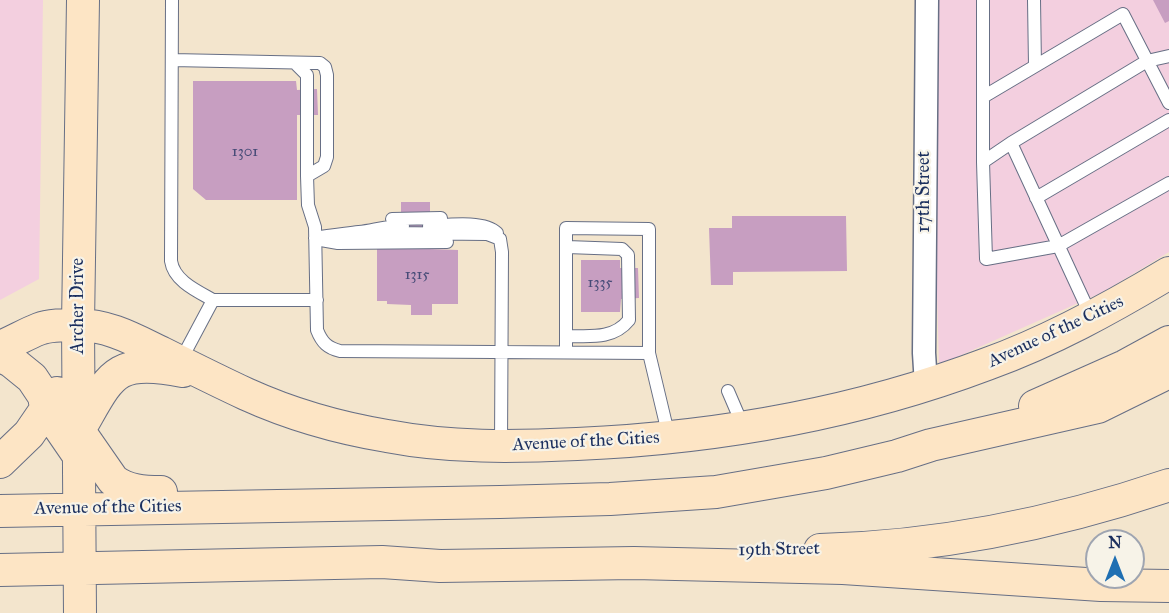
<!DOCTYPE html>
<html>
<head>
<meta charset="utf-8">
<style>
  body { margin:0 }
  #map { position:relative; width:1169px; height:613px; overflow:hidden; background:#f3e5cd; font-family:"IM FELL Great Primer",serif }
  canvas { display:block }
  .north { position:absolute; left:1085px; top:529px; width:60px; height:60px; box-sizing:border-box; background:#f7f3e8; border:2px solid #9fa5b1; border-radius:50%; rotate:0deg; font-size:16px; font-weight:700; line-height:24px; text-align:center; color:#1b2f5e }
  .north::after { content:''; display:block; margin:auto; width:21px; height:27px; background:#1f6fb2; clip-path:polygon(50% 0,100% 100%,50% 72%,0 100%) }
</style>
</head>
<body>
<div id="map">
<canvas width="1169" height="613"></canvas>
<div class="north">N</div>
</div>
<script>
const c = document.querySelector('canvas').getContext('2d');
c.lineJoin = 'round';
function paint(path, color) {
  c.fillStyle = color;
  c.fill(path, 'evenodd');
}
function stroke(path, color, width, dash) {
  c.strokeStyle = color;
  c.lineWidth = width;
  c.lineCap = dash ? 'butt' : 'round';
  c.setLineDash(dash || []);
  c.stroke(path);
}
function write(font, color, halo, rows, align = 'center') {
  c.font = font + ' "IM FELL Great Primer",serif';
  c.lineWidth = 4.5;
  c.setLineDash([]);
  c.textBaseline = 'middle';
  c.strokeStyle = halo;
  c.fillStyle = color;
  for (const [text, x, y, turn = 0] of rows) {
    c.save();
    c.translate(x, y);
    c.rotate((+turn || 0) * Math.PI / 180);
    c.textAlign = isNaN(turn) ? turn : align;
    if (halo) c.strokeText(text, 0, 0);
    c.fillText(text, 0, 0);
    c.restore();
  }
}
const built = new Path2D(`
  M0,0H43L39,279L0,300Z
  M929,0H1169V252L1103,292L939,365Z`);
const building = new Path2D(`
  M1153,0H1169V21L1165,23Z
  M193,81H296L297,90L317,89L318,115H297V200H206L193,189Z
  M401,202H430V249L458,250V304H432V315H411V305L387,304V301H377V249H401Z
  M732,216H846L847,271L733,272V285H711L709,228H732Z
  M581,260H620V268H638L639,298L621,299L620,312H581Z`);
const lane = new Path2D(`
  M172,0L171,261C174,281 197,291 213,300L181,360
  M983,0V162L986,259L1058,246L1169,183
  M1034,0L1035,66
  M172,60L320,63L325,67L327,75V157L324,166L307,176
  M296,64L307,75V176L308,205L315,227L317,330C322,343 328,348 340,351L649,353L669,437
  M983,97L1123,14L1169,103
  M1011,143L1091,316
  M983,162L1011,143L1147,61L1169,56
  M1036,198L1169,120
  M392,219L441,218
  M429,226C447,225 484,220 497,233
  M315,238C330,235 344,234 359,232C375,230 386,226 403,226
  M321,240L338,243L447,242
  M366,242L382,235L390,233L487,234L500,239L502,252L501,446
  M213,300H317
  M566,336C589,336 613,340 629,320L628,255L622,249L567,247
  M566,352V228L649,229V353
  M728,391L743,426`);
const street = new Path2D(`
  M926,385L924,353L927,0`);
const secondary = new Path2D(`
  M0,347C13,342 26,334 39,329C49,325 64,325 76,325C107,324 135,340 162,353C190,367 218,381 246,394C290,414 339,428 387,436C450,448 513,447 577,444C716,438 857,413 987,364C1051,341 1111,308 1169,273
  M0,356L11,361L32,378L44,396L46,408L79,456
  M1035,406L1125,366L1169,342
  M79,430C111,375 113,357 183,371
  M79,431L113,480C127,491 144,492 161,492
  M0,462L29,434L57,393
  M0,511L500,502L610,499L716,492L826,473L897,456L931,445L1098,407L1169,372
  M820,550C939,547 1057,523 1169,485
  M0,570L382,562L440,566L634,563L843,568L1101,585L1169,586
  M80,613L78,324L83,0`);
const numberNames = [
  ["1301",245,152],
  ["1315",417,275],
  ["1335",600,283]
];
const streetNames = [
  ["17th Street",925,192,-90],
  ["Archer Drive",79,306,-90],
  ["Avenue of the Cities",1056,332,-25],
  ["Avenue of the Cities",586,442,-3],
  ["Avenue of the Cities",108,508,-1],
  ["19th Street",779,550,-1]
];
paint(built, '#f3cfdf');
paint(building, '#c79ec1');
stroke(lane, '#676f85', 14);
stroke(street, '#676f85', 25);
stroke(secondary, '#676f85', 34);
stroke(lane, '#fff', 12);
stroke(street, '#fff', 22);
stroke(secondary, '#fde5c5', 32);
write('15px', '#464b77', null, numberNames);
write('18px', '#1b2f5e', '#f7f3e8', streetNames);
</script>
</body>
</html>
